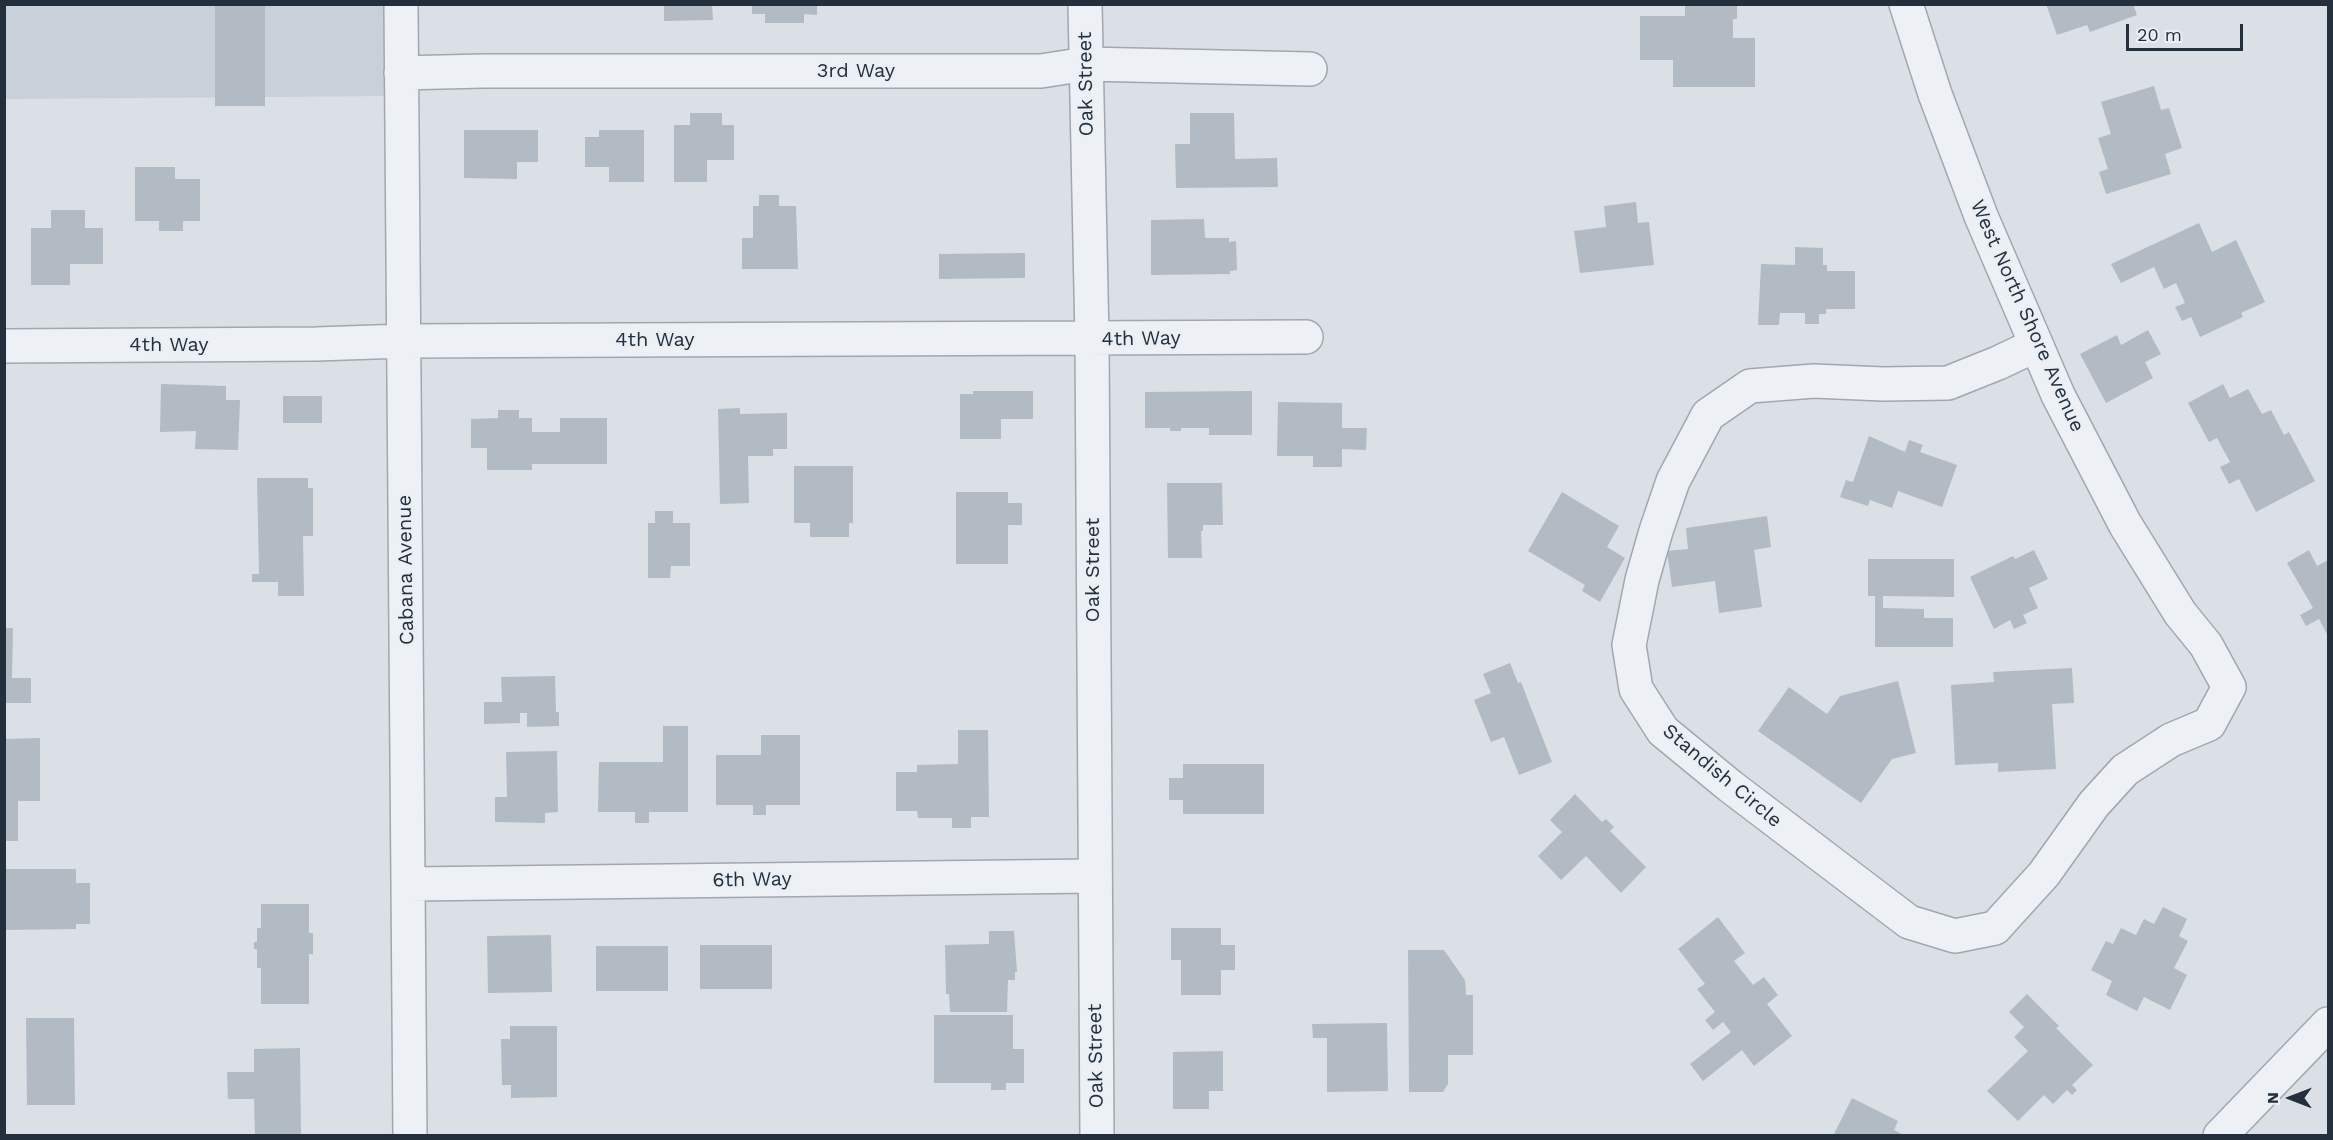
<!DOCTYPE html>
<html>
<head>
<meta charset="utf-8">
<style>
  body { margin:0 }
  #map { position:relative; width:2333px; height:1140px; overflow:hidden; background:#dbe0e6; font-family:"Work Sans",sans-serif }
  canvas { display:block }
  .frame { position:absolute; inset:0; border:6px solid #242f3d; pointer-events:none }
  .north { position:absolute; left:2261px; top:1068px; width:60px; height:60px; -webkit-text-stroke:4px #eaeff4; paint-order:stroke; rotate:270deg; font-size:16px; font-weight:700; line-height:24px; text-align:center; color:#242f3d }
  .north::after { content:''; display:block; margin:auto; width:21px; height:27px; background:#242f3d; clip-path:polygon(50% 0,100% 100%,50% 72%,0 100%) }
  .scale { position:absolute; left:2126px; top:24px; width:117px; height:27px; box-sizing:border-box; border:3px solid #242f3d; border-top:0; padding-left:8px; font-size:18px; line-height:21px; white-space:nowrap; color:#242f3d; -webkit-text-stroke:4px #eaeff4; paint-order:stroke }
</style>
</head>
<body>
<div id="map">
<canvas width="2333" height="1140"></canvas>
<div class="frame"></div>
<div class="north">N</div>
<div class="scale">20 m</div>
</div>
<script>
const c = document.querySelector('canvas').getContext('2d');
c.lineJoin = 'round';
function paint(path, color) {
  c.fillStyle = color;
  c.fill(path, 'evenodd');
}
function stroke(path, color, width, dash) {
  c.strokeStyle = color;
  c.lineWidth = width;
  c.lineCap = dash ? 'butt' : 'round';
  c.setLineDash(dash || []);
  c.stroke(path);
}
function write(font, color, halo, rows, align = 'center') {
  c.font = font + ' "Work Sans",sans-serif';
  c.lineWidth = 4.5;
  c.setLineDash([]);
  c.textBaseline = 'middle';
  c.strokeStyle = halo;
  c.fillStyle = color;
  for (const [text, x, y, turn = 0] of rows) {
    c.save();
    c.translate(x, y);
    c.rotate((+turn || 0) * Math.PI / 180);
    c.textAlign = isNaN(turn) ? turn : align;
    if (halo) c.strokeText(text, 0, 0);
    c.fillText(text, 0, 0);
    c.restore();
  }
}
const built = new Path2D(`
  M4,5H394L393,96L5,99Z`);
const building = new Path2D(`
  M215,4H265V106H215Z
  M664,4H712L713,20L664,21Z
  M752,4H817V15L804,14V23H765V14H752Z
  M1685,4H1737V19H1733V38H1755V87H1673V60H1640V16H1685Z
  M2046,4H2133L2137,15L2090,32L2087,25L2057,35Z
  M2154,86L2161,110L2169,108L2182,148L2165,154L2171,174L2106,194L2099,172L2108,169L2098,138L2111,134L2101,102Z
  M690,113H722V125H734V160H707V182H674V125H690Z
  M1190,113H1234L1235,159L1277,158L1278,187L1176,188L1175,144H1190Z
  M464,130H538V162H517V179L464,178Z
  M599,130H644V182H609V167H585V137H599Z
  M135,167H175V179H200V221H183V231H159V221H135Z
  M759,195H779V206H796L798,269H742V238H753V206H759Z
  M1636,202L1638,223L1649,222L1654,265L1580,273L1574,231L1606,227L1604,206Z
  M51,210H85V228H103V264H70V285H31V228H51Z
  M1204,219L1205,238H1229V242L1236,241L1237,270L1230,271V274L1151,275V220Z
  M2199,223L2212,252L2236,240L2265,302L2241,313L2243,317L2200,337L2191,317L2182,321L2175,307L2185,303L2176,283L2164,289L2154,267L2121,283L2111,264Z
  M1795,247L1823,248V265H1827V271H1855V309H1826V314H1819V324H1805V313H1780L1779,325H1758L1761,264L1795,265Z
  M1025,253V278L939,279V254Z
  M2148,330L2161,354L2145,362L2153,378L2106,403L2080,354L2117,335L2121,345Z
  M161,384L226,386V400H240L238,450L195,449L196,431L160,432Z
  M2223,384L2230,398L2248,389L2262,414L2271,410L2284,435L2289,432L2315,481L2256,512L2239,479L2229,484L2220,467L2230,462L2217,438L2209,442L2188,403Z
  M973,391H1033V419H1001V439H960V394H973Z
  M1252,391V435H1209V428H1181V431H1170V428H1145V392Z
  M283,396H322V423H283Z
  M1278,402L1342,403V428H1367L1366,450L1342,449V467H1313V456H1277Z
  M740,408V414L787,413V449H773V456H748L749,503L720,504L718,409Z
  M498,410H519V418H532V432H560V418H607V464H532V470H487V448H471V419L498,418Z
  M1869,436L1905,452L1909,440L1923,445L1920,452L1957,465L1942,507L1898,491L1892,508L1870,500L1868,506L1840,497L1846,480L1853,482Z
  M794,466H853V523H849V537H810V523H794Z
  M257,478H308V488H313V536H303L304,596H278V582H252V574H259Z
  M1167,483H1222L1223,525H1203V531H1201L1202,558H1168Z
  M956,492H1008V503H1022V525H1008V564H956Z
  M1562,492L1619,526L1607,547L1625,558L1600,602L1582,591L1585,585L1528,551Z
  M655,511H673V523H690V566H671L670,578H648V523H655Z
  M1767,516L1771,547L1754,550L1762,607L1719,613L1715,581L1672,587L1667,551L1688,549L1686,528Z
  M2034,550L2048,579L2029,588L2038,608L2023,615L2027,623L2014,629L2010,620L1994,629L1970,577L2013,556L2015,559Z
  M2309,550L2317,566L2328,560V636L2319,619L2306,626L2300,615L2313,608L2287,563Z
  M1868,559H1954V597L1883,596V608L1924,609V618H1953V647H1875V596H1868Z
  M4,628H13L12,678H31V703H4Z
  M1510,663L1518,683L1521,682L1552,762L1519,775L1504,737L1491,742L1474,700L1491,693L1483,674Z
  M2072,668L2074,703L2052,704L2056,769L1998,772V763L1955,765L1951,685L1994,682L1993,672Z
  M555,676L556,712H559V726L527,727V713H520V723L484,724V702H502L501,677Z
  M1898,681L1916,753L1892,759L1861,803L1758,731L1789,687L1827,714L1840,696Z
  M663,726H688V812H649V823H635V812H598L599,762H663Z
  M958,730H988L989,817H971V828H952V818H918L917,811H896V772H917V765L958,764Z
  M761,735H800V805H766V815H753V805H716V755H761Z
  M40,738V801H18V841H4V739Z
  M557,751L558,812L545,813V823L495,822V797H507L506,752Z
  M1183,764H1264V814H1183V800H1169V778H1183Z
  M1575,794L1602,822L1606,819L1614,827L1610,831L1646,867L1621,893L1586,856L1561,880L1538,856L1562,832L1550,820Z
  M4,869H76V883H90V924H76V929L4,930Z
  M261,904H309V933H313V954H309V1004H261V968H257V949H254V942H257V928H261Z
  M2163,907L2187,919L2179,936L2188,941L2174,968L2187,975L2170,1010L2144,997L2137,1011L2106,995L2112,981L2091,970L2106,941L2113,944L2121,928L2136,935L2144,919L2154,924Z
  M1718,917L1745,953L1734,961L1753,985L1764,977L1778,995L1767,1004L1792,1036L1754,1066L1742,1050L1703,1081L1690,1064L1731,1032L1723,1022L1713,1030L1705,1020L1715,1012L1697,989L1705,984L1678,949Z
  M1171,928H1221V945H1235V970H1221V995H1181V960H1171Z
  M989,931H1014L1017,972H1015V980H1008L1007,1012H950L949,994H946L945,945L989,944Z
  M551,935L552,992L488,993L487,936Z
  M700,945H772V989H700Z
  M596,946H668V991H596Z
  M1408,950H1444L1465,980L1466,995H1473V1055H1448V1084L1443,1092H1409Z
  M2027,994L2059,1026L2056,1028L2093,1065L2072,1085L2077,1090L2072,1095L2067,1090L2053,1104L2044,1095L2018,1121L1987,1091L2028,1051L2014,1037L2024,1027L2009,1012Z
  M934,1015H1013V1049H1024V1083H1006V1090H991V1083H934Z
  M26,1018H74L75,1105H27Z
  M1387,1023L1388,1091L1327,1092V1038H1313L1312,1024Z
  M510,1026H557V1097L511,1098V1085H502L501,1039H510Z
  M300,1048L301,1134L255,1135L254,1099H228L227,1072H254V1049Z
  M1223,1051V1091H1209V1109H1173V1052Z
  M1852,1098L1898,1121L1894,1130L1906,1136H1833Z`);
const minor = new Path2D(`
  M401,4L410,1136
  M1085,4L1092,339L1097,1136
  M1906,4L1935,94L1981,216L2058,395L2125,524L2180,613L2206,645L2229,687L2209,724L2171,740L2125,770L2094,804L2044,874L1995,928L1955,936L1909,922L1730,786L1663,731L1636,689L1629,645L1642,580L1656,531L1673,481L1708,415L1750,386L1814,381L1883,384L1948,383L1998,363L2036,345
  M401,73L483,71H1041L1086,64L1310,69
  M4,346L316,344L404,341L1306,337
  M410,884L1094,876
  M2220,1136L2328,1024`);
const streetNames = [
  ["3rd Way",856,71],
  ["Oak Street",1086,84,-91],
  ["West North Shore Avenue",2027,316,66],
  ["4th Way",1141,339,-1],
  ["4th Way",655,340],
  ["4th Way",169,345],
  ["Cabana Avenue",406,570,-91],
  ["Oak Street",1093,570,-90],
  ["Standish Circle",1722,776,40],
  ["6th Way",752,880,-1],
  ["Oak Street",1096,1056,-91]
];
paint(built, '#c8d0d9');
paint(building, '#b2bac4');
stroke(minor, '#a0a7b0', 36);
stroke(minor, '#edf1f5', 33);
write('20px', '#242f3d', '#eaeff4', streetNames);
</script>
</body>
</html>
